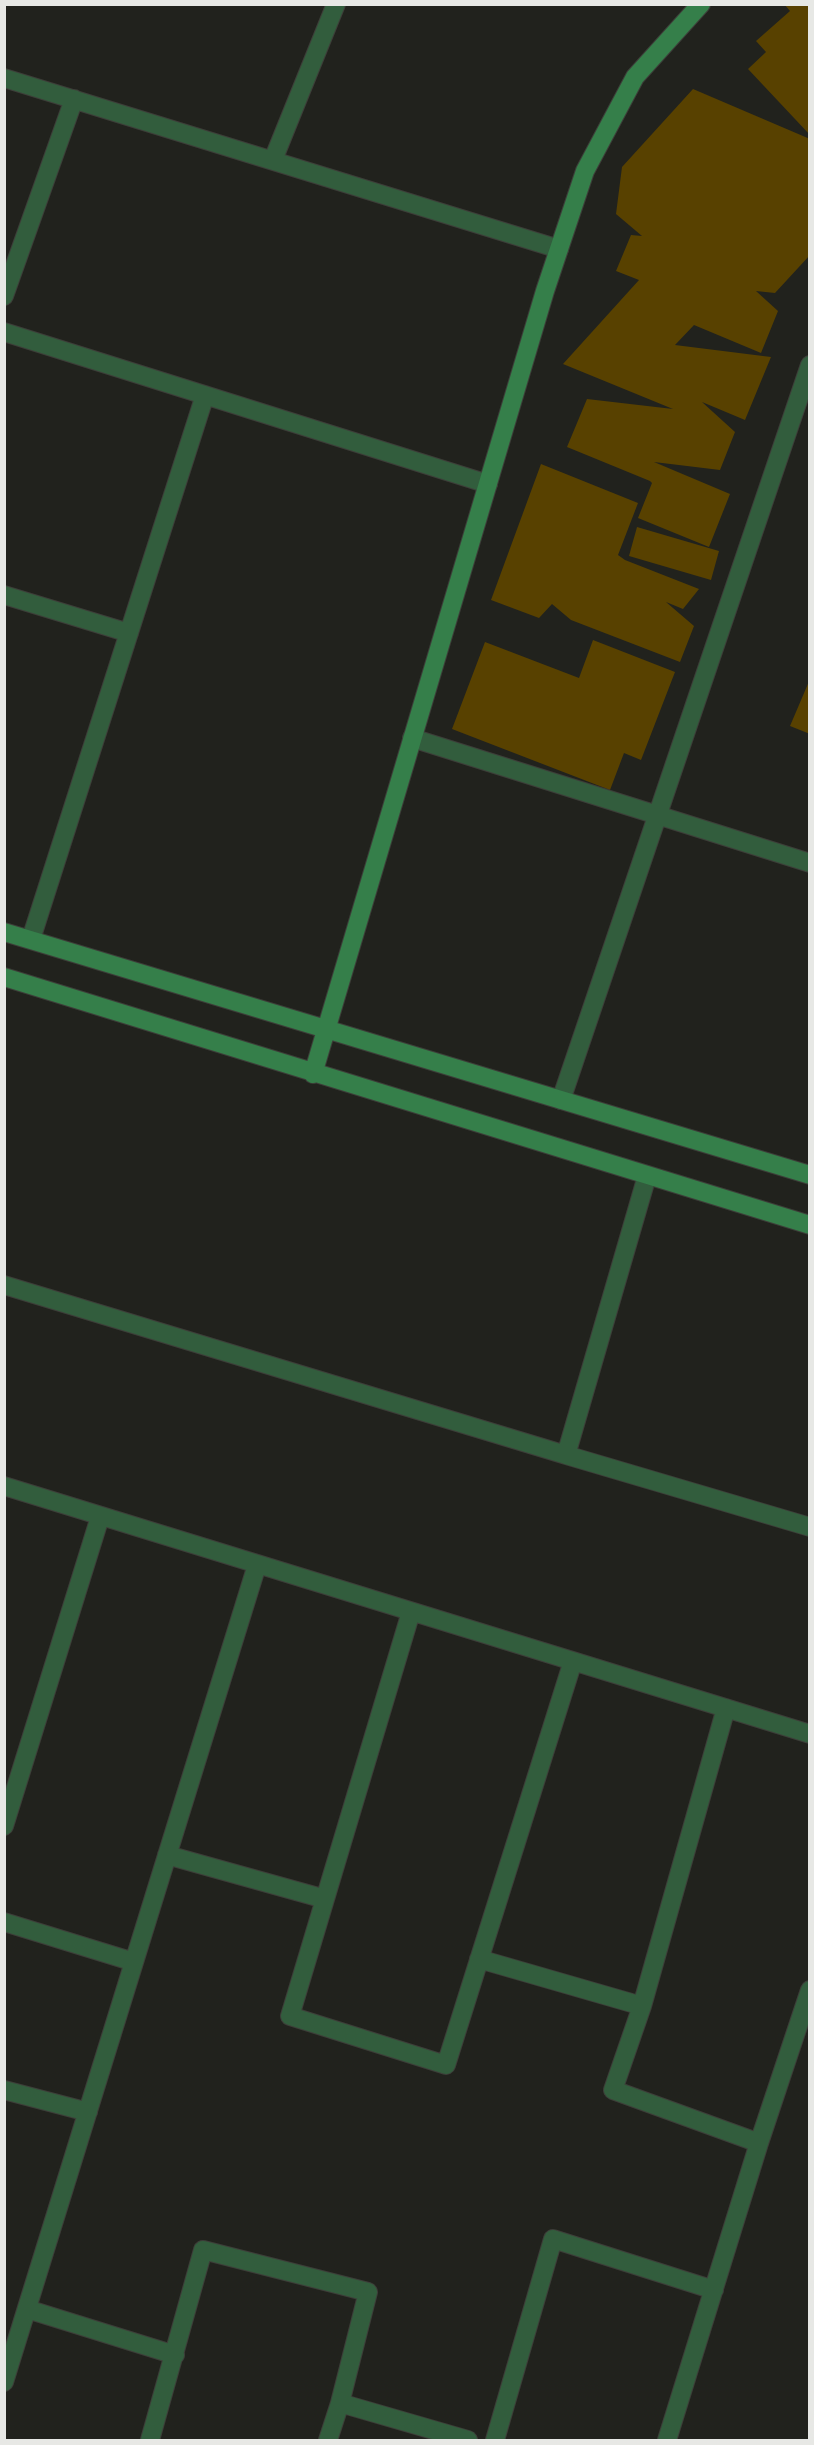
<!DOCTYPE html>
<html>
<head>
<meta charset="utf-8">
<style>
  body { margin:0 }
  #map { position:relative; width:814px; height:2445px; overflow:hidden; background:#21221d; font-family:"Asap Condensed",sans-serif }
  canvas { display:block }
  .frame { position:absolute; inset:0; border:6px solid #e7e8e5; pointer-events:none }
</style>
</head>
<body>
<div id="map">
<canvas width="814" height="2445"></canvas>
<div class="frame"></div>
</div>
<script>
const c = document.querySelector('canvas').getContext('2d');
c.lineJoin = 'round';
function paint(path, color) {
  c.fillStyle = color;
  c.fill(path, 'evenodd');
}
function stroke(path, color, width, dash) {
  c.strokeStyle = color;
  c.lineWidth = width;
  c.lineCap = dash ? 'butt' : 'round';
  c.setLineDash(dash || []);
  c.stroke(path);
}
const building = new Path2D(`
  M784,4H810V135L748,69L766,52L756,41L790,11Z
  M693,89L810,139V255L775,293L756,291L778,311L761,353L694,325L675,345L771,357L745,420L702,402L735,432L720,470L654,462L730,494L709,547L638,518L652,483L650,481L567,447L587,399L673,409L563,364L639,280L616,271L631,235L642,236L616,214L622,167Z
  M541,464L638,503L618,555L625,560L699,589L683,609L666,602L694,626L680,662L571,620L552,604L539,618L491,600Z
  M637,527L719,551L711,580L629,556Z
  M593,640L675,672L641,760L624,753L610,790L452,729L485,642L579,678Z
  M810,679V734L790,726Z`);
const street = new Path2D(`
  M4,78L559,249
  M273,160L336,4
  M4,296L74,99
  M4,332L488,484
  M4,595L129,633
  M412,738L810,863
  M31,939L205,395
  M561,1100L810,365
  M4,1285L566,1455L647,1176
  M566,1455L810,1527
  M4,1486L810,1734
  M411,1612L290,2016L446,2065L573,1661
  M4,1826L100,1517
  M167,1855L325,1899
  M4,1922L134,1962
  M479,1959L642,2006L726,1708
  M642,2006L613,2090L759,2143L810,1990
  M4,2090L88,2112
  M27,2309L175,2355
  M4,2382L257,1565
  M150,2440L203,2250L368,2292L340,2403
  M328,2440L340,2403L468,2440
  M495,2440L553,2239L714,2290
  M667,2440L759,2143`);
const secondary = new Path2D(`
  M4,932L810,1175
  M4,977L810,1225
  M313,1074L545,291L585,171L635,77L701,4`);
paint(building, '#584100');
stroke(street, '#3d3e39', 20);
stroke(secondary, '#3d3e39', 20);
stroke(street, '#325d3d', 18);
stroke(secondary, '#357f4a', 18);
</script>
</body>
</html>
